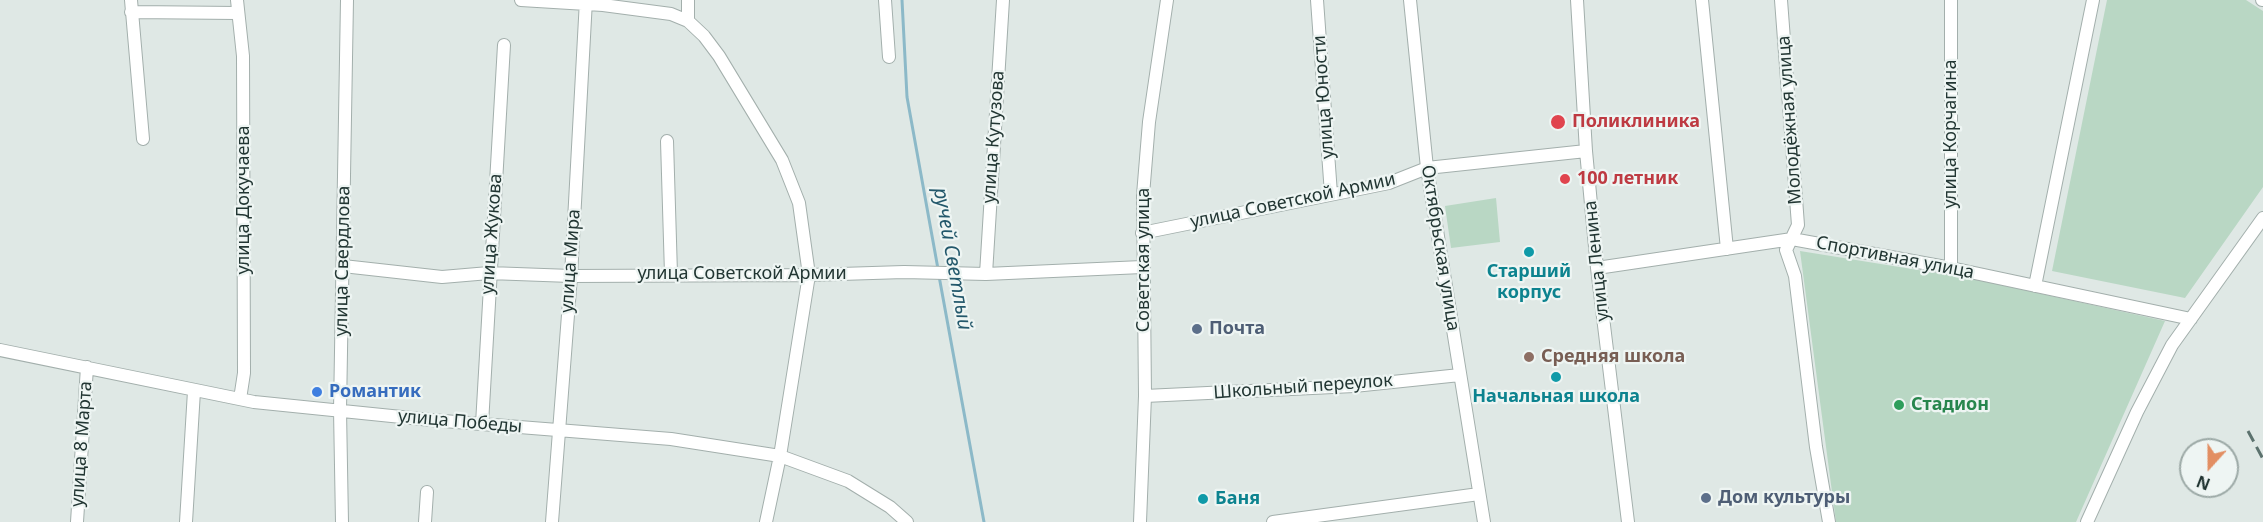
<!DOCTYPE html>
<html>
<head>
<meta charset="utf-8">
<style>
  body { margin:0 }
  #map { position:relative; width:2263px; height:522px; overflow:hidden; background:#dfe8e5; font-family:"Noto Sans",sans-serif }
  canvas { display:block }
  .north { position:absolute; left:2179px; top:438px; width:60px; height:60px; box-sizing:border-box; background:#eef5f3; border:2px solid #9ca9a6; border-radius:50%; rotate:201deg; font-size:16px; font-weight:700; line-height:24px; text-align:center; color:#223633 }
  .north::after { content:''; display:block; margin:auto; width:21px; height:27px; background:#e28e62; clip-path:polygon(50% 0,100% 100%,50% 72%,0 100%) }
</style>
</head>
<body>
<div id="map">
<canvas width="2263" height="522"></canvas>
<div class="north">N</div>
</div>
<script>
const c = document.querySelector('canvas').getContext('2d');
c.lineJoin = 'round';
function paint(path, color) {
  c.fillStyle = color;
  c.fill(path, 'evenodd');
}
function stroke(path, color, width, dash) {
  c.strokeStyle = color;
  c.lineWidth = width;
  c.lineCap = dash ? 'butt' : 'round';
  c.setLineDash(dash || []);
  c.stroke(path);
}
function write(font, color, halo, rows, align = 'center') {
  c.font = font + ' "Noto Sans",sans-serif';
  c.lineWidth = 4.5;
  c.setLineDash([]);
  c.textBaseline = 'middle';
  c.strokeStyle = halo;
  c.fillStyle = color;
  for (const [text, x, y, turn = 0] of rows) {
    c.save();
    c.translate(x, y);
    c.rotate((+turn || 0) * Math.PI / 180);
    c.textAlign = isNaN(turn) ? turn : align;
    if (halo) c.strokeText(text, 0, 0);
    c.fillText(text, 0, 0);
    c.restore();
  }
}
const green = new Path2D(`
  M2107,0H2246L2263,11V187L2185,298L2052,271Z
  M1496,198L1500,242L1451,248L1445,206Z
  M1800,251L1974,279L2165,321L2076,522H1836Z`);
const stream = new Path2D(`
  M902,0L907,97L938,269
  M939,276L984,522`);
const minor = new Path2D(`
  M131,0L143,139
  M237,0L243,56L244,373L240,399
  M521,0L603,5L671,14L688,21L704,36L719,56L782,160L799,203L809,275L780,456L766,522
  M885,0L889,57
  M1317,0L1331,194
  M1410,0L1427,168L1484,522
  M1577,0L1586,151L1597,268L1628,522
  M1702,0L1727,249
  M1781,0L1798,225L1786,250L1795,276L1816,447L1829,522
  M1951,0V268
  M2262,0H2263
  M131,12L237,13
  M688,21V0
  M667,141L671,274
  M1142,233L1389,183L1427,168L1586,151
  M343,266L442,277L489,273L571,276L809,275L904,272L986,274L1142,267
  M1597,268L1792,239L1951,268L2191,319
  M986,274L1003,0
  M2035,286L2093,0
  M0,350L254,402L431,420L671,439L780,456L848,481L890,507L907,522
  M1145,396L1354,386L1460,375
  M482,424L504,45
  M77,522L87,367
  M186,522L194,391
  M342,522L340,410L347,0
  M425,522L427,492
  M552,522L571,276L586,0
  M1140,522L1145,396L1143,195L1149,122L1167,0
  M1273,522L1479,494
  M2087,522L2137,412L2172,345L2263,218`);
const rail = new Path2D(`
  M2248,431L2263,459`);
const markers = [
  [1558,122,8,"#e0444e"],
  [1565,179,6,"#e0444e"],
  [1529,252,6,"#0f9aa8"],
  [1197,329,6,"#5c6f8a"],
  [1529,357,6,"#8d6e63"],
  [1556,377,6,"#0f9aa8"],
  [317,392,6,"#3f7fe0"],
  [1899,405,6,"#2e9e5b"],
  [1706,498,6,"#5c6f8a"],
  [1203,499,6,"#0f9aa8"]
];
const streetNames = [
  ["улица Юности",1324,97,-94],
  ["Молодёжная улица",1790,120,-94],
  ["улица Корчагина",1951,134,-90],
  ["улица Кутузова",994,137,-86],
  ["улица Докучаева",244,200,-90],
  ["улица Советской Армии",1293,201,-12],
  ["улица Жукова",492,234,-86],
  ["Октябрьская улица",1440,248,81],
  ["Спортивная улица",1895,258,11],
  ["Советская улица",1144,260,-90],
  ["улица Свердлова",343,261,-89],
  ["улица Мира",571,261,-86],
  ["улица Ленина",1597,261,-96],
  ["улица Советской Армии",742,274],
  ["Школьный переулок",1303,387,-4],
  ["улица Победы",460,422,5],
  ["улица 8 Марта",82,444,-86]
];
const healthNames = [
  ["Поликлиника",1572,122],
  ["100 летник",1577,179]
];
const cultureNames = [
  ["Старший",1529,272],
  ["корпус",1529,293],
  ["Начальная школа",1556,397],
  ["Баня",1215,499,"left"]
];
const serviceNames = [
  ["Почта",1209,329],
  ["Дом культуры",1718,498]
];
const educationNames = [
  ["Средняя школа",1541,357]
];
const shopNames = [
  ["Романтик",329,392]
];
const leisureNames = [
  ["Стадион",1911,405]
];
const waterNames = [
  ["ручей Светлый",952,259,80]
];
paint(green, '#b9d7c4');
stroke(stream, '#8cb9c8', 3);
stroke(minor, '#a3afac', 14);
stroke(minor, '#fff', 12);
stroke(rail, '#5c726e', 3, [12, 6]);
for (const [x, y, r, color] of markers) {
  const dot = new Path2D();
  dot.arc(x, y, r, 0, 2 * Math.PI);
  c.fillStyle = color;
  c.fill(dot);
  stroke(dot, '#eef5f3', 2);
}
write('18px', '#223633', '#eef5f3', streetNames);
write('bold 18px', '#be3a42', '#eef5f3', healthNames, 'left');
write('bold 18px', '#0d838f', '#eef5f3', cultureNames);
write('bold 18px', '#4e5e75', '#eef5f3', serviceNames, 'left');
write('bold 18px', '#785e54', '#eef5f3', educationNames, 'left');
write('bold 18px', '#366cbe', '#eef5f3', shopNames, 'left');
write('bold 18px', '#27864d', '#eef5f3', leisureNames, 'left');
write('italic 20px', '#23586b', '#eef5f3', waterNames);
</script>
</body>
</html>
